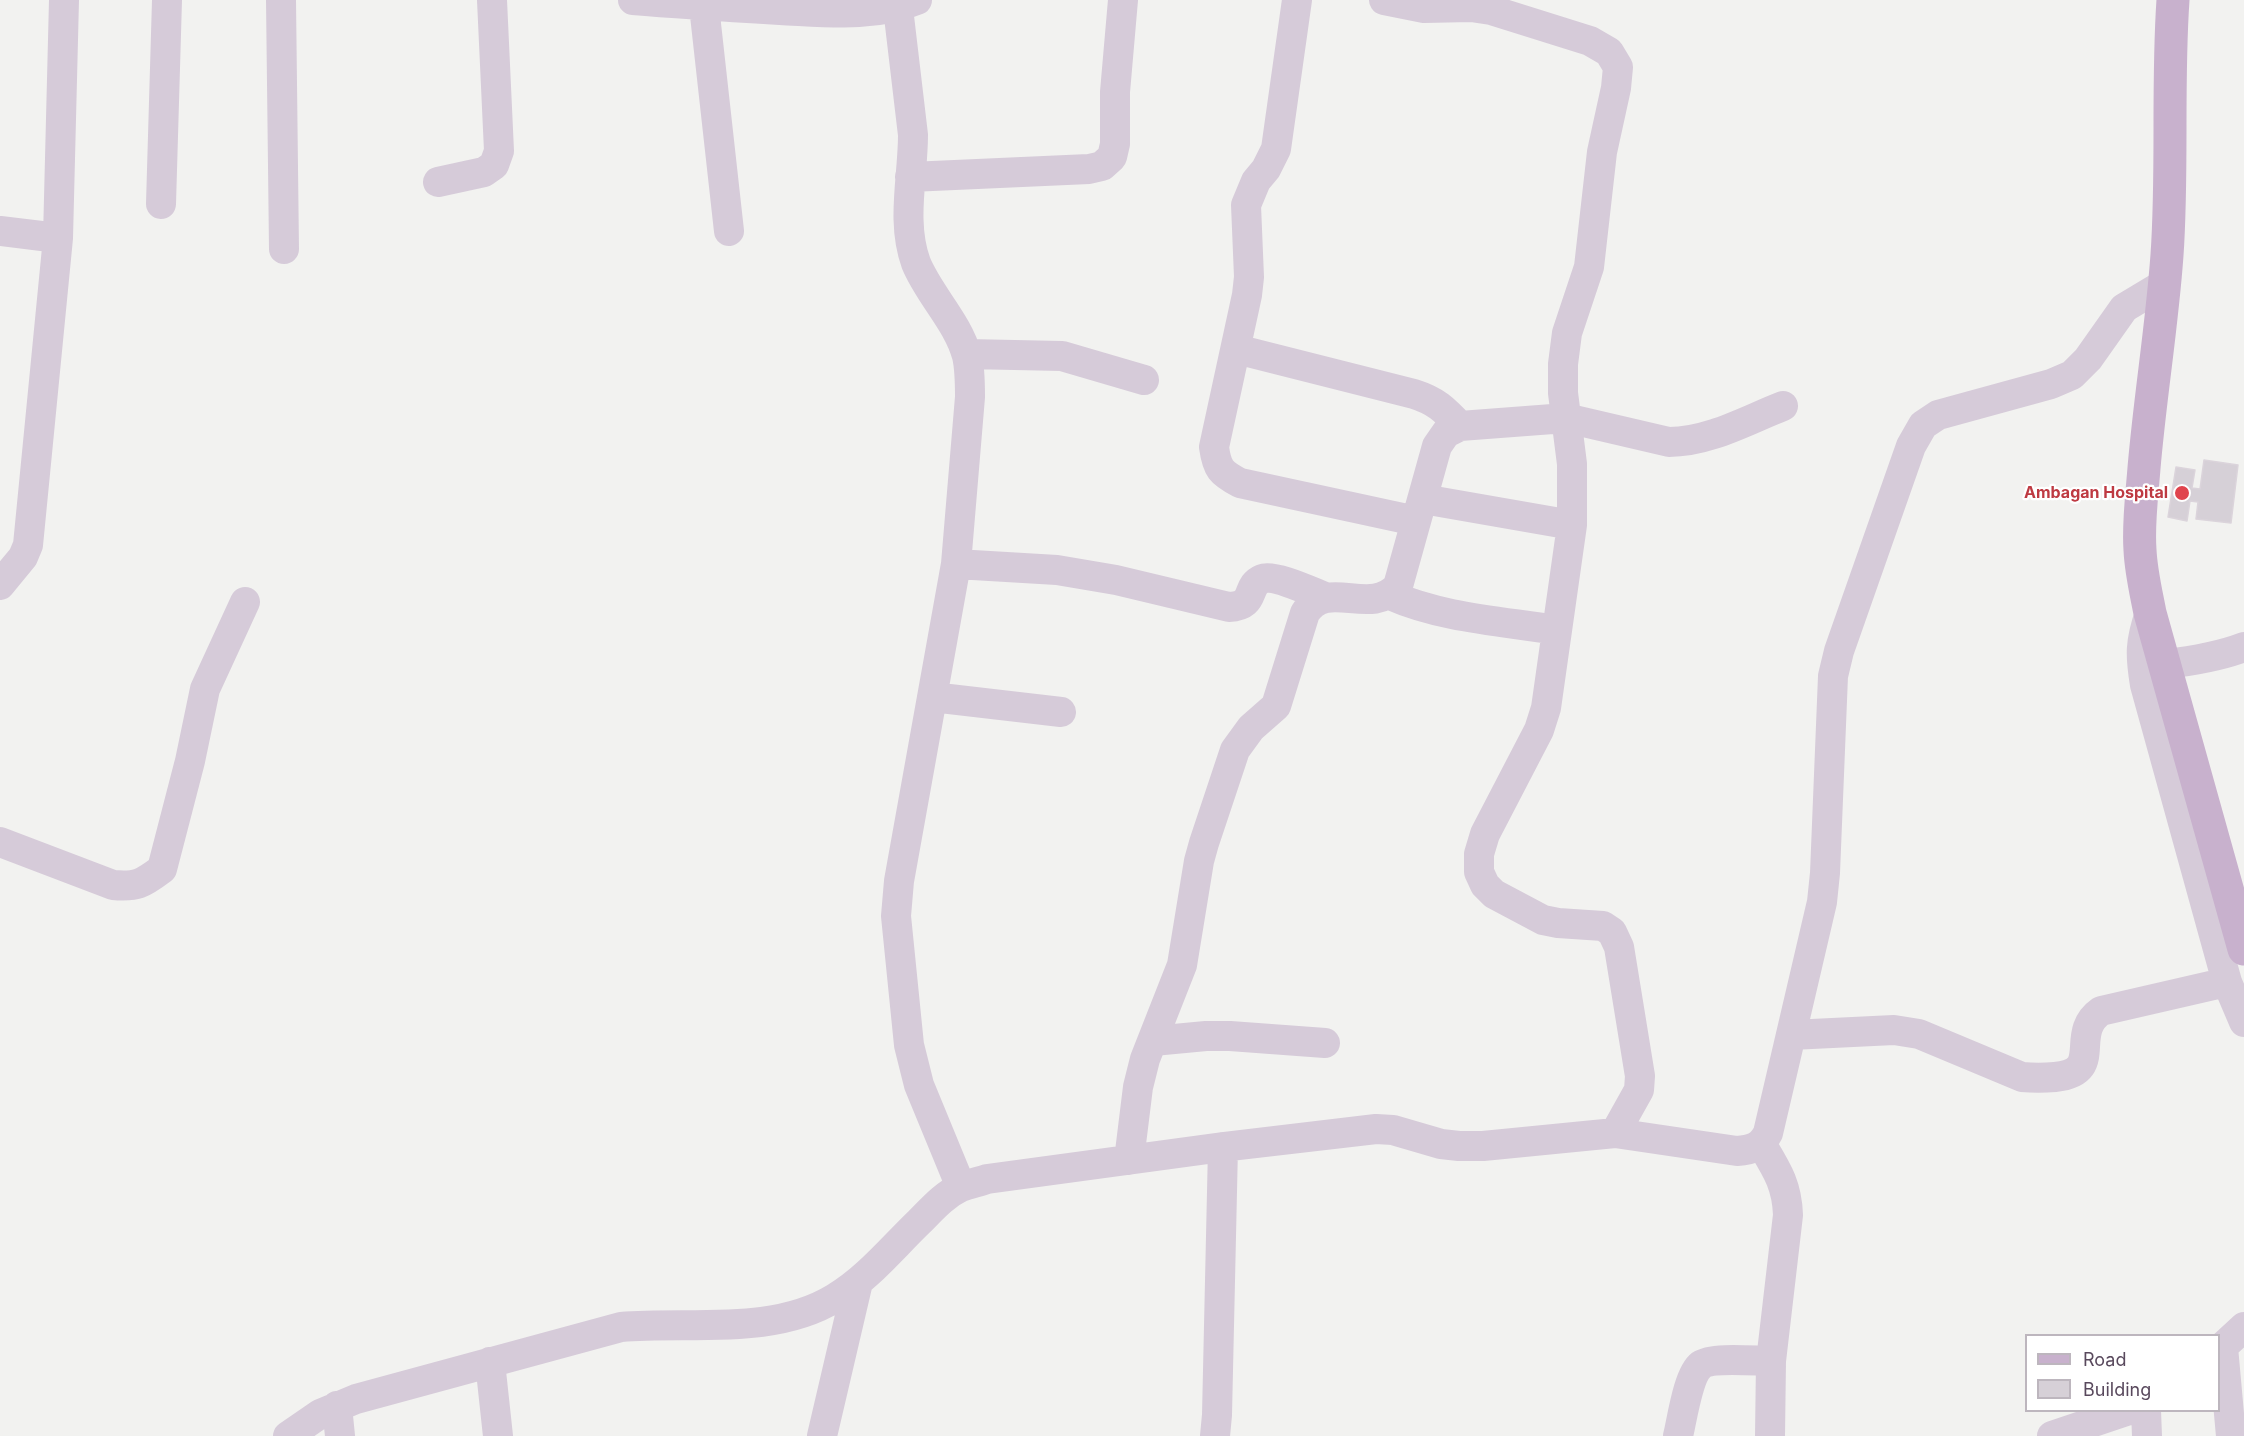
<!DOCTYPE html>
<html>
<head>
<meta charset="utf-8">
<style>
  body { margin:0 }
  #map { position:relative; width:2244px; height:1436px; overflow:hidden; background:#f2f2f0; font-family:Inter,sans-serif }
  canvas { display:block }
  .legend { position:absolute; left:2025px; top:1334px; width:195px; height:78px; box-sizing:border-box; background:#fff; border:2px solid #bdb6be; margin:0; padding:8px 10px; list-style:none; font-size:18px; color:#59495d }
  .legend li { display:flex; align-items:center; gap:12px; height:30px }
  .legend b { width:30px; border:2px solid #bdb6be }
</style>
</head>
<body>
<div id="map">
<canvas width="2244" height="1436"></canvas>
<ul class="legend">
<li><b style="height:8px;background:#c8b1cd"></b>Road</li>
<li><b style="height:16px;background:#d6d0d7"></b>Building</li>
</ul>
</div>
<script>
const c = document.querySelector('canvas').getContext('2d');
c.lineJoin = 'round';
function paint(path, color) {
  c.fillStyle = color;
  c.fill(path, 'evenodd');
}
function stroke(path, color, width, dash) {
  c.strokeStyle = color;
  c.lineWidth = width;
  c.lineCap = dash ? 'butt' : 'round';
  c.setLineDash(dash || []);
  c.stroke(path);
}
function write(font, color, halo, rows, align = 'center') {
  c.font = font + ' Inter,sans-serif';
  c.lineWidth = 4.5;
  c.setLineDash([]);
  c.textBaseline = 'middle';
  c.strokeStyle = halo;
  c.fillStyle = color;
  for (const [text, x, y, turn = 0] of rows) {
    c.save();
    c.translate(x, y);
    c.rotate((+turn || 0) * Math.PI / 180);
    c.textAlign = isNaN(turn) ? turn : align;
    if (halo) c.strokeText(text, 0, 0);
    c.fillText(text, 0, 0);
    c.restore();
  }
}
const building = new Path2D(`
  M2204,460L2238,465L2231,523L2196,519L2198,502L2190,501L2187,521L2168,517L2176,467L2195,470L2192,488L2200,489Z`);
const minor = new Path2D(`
  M281,0L284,249
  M633,0C682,4 731,7 780,10C825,12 874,18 917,0
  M1297,0L1276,149L1266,169L1256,181L1246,205L1249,277L1247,295L1214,447C1217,469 1221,473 1240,483L1416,521
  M1384,0L1424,8L1471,7L1491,10L1590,41L1609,52L1618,67L1616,88L1602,152L1589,267L1567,333L1563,364V393L1572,464V525L1546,708L1539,730L1485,834L1479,854V872L1485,885L1494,894L1543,920L1558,923L1603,926L1612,932L1619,947L1640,1076L1639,1090L1615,1133
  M704,6L729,231
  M898,8L913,135C913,177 901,222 916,263C929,295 958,322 967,356C970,369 970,383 970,397L956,564L899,881L896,916L909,1045L919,1085L961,1187
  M910,177L1089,169L1102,166L1112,157L1115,144V92L1123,0
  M438,182L484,172L494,165L499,151L492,0
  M161,204L167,0
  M0,231L58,238
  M1236,349L1414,394C1436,401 1444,409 1460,426
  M967,354L1062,356L1144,380
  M1423,499L1572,525
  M956,564L1057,570L1116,580L1229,607C1257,606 1245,586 1262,579C1274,574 1312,592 1325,597
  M0,585L23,557L28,545L58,238L64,0
  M1390,595C1442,618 1501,621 1557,630
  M2150,613C2140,642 2140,655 2145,685L2227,982L2244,1022
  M2165,664C2192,661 2218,657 2244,647
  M932,697L1061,712
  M0,842L113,885C137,887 142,884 162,869L190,761L205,689L245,602
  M1791,1035L1894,1030L1919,1034L2022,1077C2033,1078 2044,1078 2055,1077C2106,1072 2068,1034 2101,1011L2227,982
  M1153,1041L1206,1036H1230L1325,1043
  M1762,1145C1777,1170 1787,1185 1788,1215L1771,1361L1770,1436
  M1129,1160L1138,1087L1145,1059L1182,965L1199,861L1204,843L1235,750L1251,728L1276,706L1305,613C1328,577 1369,618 1398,586L1437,446L1446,433L1460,426L1566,418L1669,442C1709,442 1747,420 1783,406
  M2223,1347L2231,1436
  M2218,1351L2244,1327
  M490,1362L498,1436
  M337,1406L340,1436
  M2146,1410L2147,1436
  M288,1436L320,1414L356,1399L621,1327C690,1321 773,1336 835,1298C867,1279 892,1248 919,1222C932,1209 944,1195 961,1187C969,1184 978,1182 987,1179L1223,1147L1376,1129L1393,1130L1441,1144L1459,1146H1483L1615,1133L1737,1151C1752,1150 1761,1147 1768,1133L1822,902L1825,873L1833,676L1839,651L1911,446L1923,425L1938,415L2051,384L2072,375L2088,359L2124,308L2164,284
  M822,1436L858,1282
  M1215,1436L1217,1415L1223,1147
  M1678,1436C1682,1420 1688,1375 1701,1365C1712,1357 1755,1361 1771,1361
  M2052,1436L2129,1410`);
const major = new Path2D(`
  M2173,0C2167,85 2173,170 2167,255C2162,326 2150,397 2144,468C2142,495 2138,523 2140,550C2141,572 2146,592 2150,613L2244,949`);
const markers = [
  [2182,493,8,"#e0444e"]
];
const healthNames = [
  ["Ambagan Hospital",2168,493]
];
paint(building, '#d6d0d7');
stroke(building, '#dbd4db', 1.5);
stroke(minor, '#d6cbd9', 30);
stroke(major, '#c8b1cd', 33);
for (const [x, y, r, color] of markers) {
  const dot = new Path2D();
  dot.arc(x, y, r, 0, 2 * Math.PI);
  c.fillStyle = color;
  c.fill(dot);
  stroke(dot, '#fff', 2);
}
write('bold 16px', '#be3a42', '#fff', healthNames, 'right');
</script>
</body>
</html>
